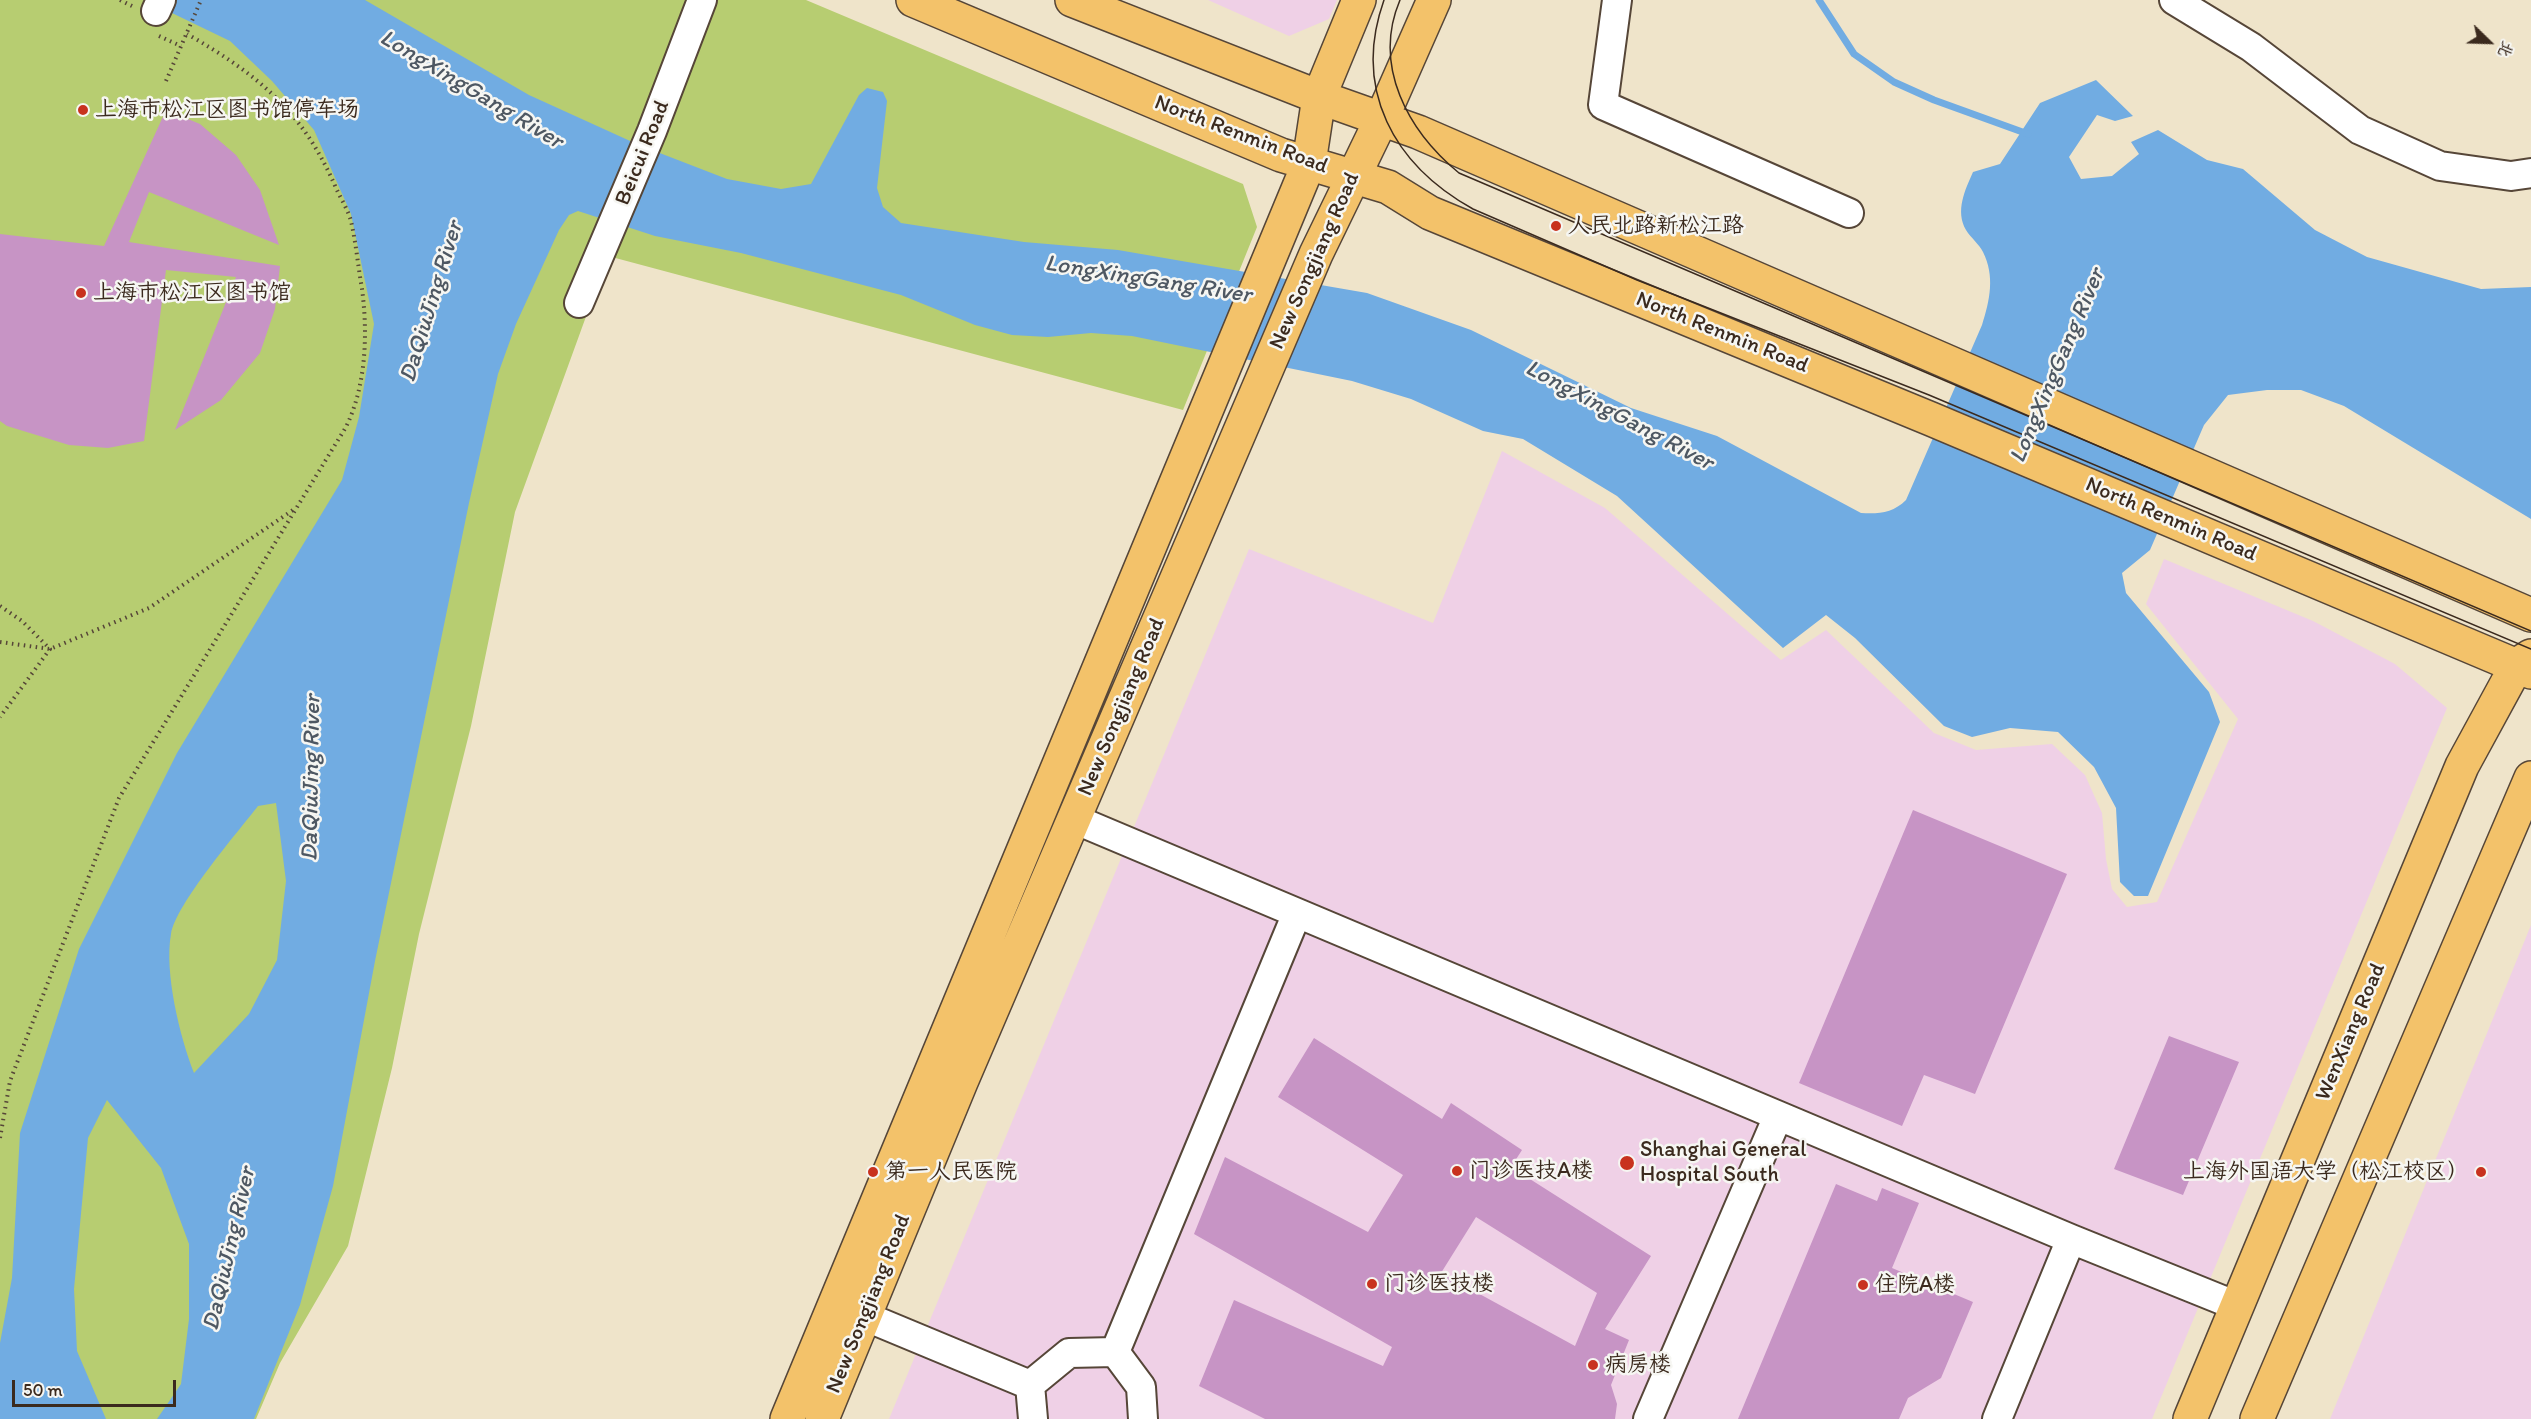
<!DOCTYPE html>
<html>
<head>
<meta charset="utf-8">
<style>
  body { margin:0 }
  #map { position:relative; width:2531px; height:1419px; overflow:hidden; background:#efe4ca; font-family:Itim,"LXGW WenKai TC",sans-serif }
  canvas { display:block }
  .north { position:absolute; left:2459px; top:12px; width:60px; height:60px; -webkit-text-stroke:4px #f6f6f2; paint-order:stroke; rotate:113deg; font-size:16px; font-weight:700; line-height:24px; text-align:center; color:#3b2a1e }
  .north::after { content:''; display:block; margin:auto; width:21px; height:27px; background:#3b2a1e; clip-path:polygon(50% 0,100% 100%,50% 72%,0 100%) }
  .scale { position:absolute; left:12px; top:1380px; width:164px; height:27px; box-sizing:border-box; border:3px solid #3b2a1e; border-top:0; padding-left:8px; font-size:18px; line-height:21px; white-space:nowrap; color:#3b2a1e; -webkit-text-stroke:4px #f6f6f2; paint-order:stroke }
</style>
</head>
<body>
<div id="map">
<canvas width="2531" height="1419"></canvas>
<div class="north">北</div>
<div class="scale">50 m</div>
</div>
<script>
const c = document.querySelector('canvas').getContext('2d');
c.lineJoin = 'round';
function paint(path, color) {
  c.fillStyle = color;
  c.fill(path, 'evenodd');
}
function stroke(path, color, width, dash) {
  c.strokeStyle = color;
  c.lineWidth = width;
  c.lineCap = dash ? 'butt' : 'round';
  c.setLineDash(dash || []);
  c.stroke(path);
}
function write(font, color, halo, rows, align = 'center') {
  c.font = font + ' Itim,"LXGW WenKai TC",sans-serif';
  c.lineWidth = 5;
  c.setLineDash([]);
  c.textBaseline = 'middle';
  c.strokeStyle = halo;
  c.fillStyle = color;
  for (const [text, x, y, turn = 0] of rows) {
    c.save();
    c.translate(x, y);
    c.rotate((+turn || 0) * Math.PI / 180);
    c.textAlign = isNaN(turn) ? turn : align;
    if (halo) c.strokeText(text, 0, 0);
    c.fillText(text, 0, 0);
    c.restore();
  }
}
const built = new Path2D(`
  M1208,0H1337L1329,19L1289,36Z
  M1502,451L1605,508L1781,660L1826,630L1934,733L1976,750L2052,744L2085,775L2102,813L2106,859L2112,889L2127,907L2157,902L2238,719L2146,604L2164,559L2313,621L2395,664L2447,708L2152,1419H889L1249,549L1433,623Z
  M2531,925V1419H2330Z`);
const green = new Path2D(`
  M0,0H806L1243,184L1257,227L1183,410L608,256L515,512L471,726L419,934L392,1068L348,1246L280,1363L256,1419H0Z`);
const water = new Path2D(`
  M145,0H365L529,95L639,145L727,179L781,189L811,184L859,95L867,88L883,92L887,101L877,188L883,207L901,223L1024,242L1118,250L1367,293L1471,330L1631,408L1717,436L1861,513C1879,514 1893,513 1906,500L1982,325C1990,300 1995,276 1983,252C1979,244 1971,238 1966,230C1955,211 1965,190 1973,172L2000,164L2040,103L2096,80L2133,116L2115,121L2097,115L2069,157L2081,179L2112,176L2139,154L2131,142L2158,130L2207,160L2243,169L2315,230L2367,257L2481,289L2531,287V519L2344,406L2301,390H2267L2228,395L2204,425L2150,550L2122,573L2126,593L2209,692L2220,722L2148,896H2134L2120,882L2116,808L2094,767L2058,732L2010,728L1972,737L1944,726L1855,638L1826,615L1783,648L1617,496L1523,439L1483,431L1411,399L1352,381L1132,336L1091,333L1048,337L1012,335L975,325L901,295L741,253L655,236L578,211L569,215L559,230L516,324L498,374L469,503L375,961L333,1186L300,1305L254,1419H157L181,1384L189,1319V1244L161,1168L107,1100L88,1138L74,1289L77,1351L106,1419H0V1343L12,1278L20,1133L79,949L177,753L342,480L359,417L374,324L351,214L314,130L272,81L230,41ZM276,803L286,881L277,960L249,1014L194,1073C180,1037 164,973 171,934C176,904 237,833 258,806Z`);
const stream = new Path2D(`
  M1819,0L1854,54L1894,82L1934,100L2028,134`);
const building = new Path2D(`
  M166,110L200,124L236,155L260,190L279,245L149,192L129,242L280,266L275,309L260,353L221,400L175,430L236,277L166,270L144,441L108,448L69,445L7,426L0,421V234L104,246Z
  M1913,810L2067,874L1975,1094L1924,1075L1902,1126L1799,1083Z
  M2169,1036L2239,1062L2183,1195L2114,1169Z
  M1314,1038L1442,1119L1451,1103L1522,1150L1511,1167L1651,1256L1605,1329L1629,1340L1611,1385L1617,1404L1615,1419H1265L1199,1386L1234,1300L1383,1366L1392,1347L1194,1234L1225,1157L1368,1232L1403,1175L1278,1097ZM1476,1217L1597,1293L1575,1346L1441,1273Z
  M1836,1184L1877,1201L1882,1188L1919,1203L1892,1268L1973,1302L1941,1378L1908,1398L1899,1419H1738Z`);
const path = new Path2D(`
  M120,0L132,6
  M159,36L181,46
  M166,81L201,0
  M0,606L22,621L50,649L0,717
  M0,642L50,649L149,608L293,510
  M0,1138L10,1081L119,798L346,427C366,386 368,334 362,289C358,266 356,243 351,221C348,210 341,199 336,188C303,111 257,74 187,34`);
const minor = new Path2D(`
  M1617,0L1603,105L1849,213
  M2174,0L2251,47L2360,130L2440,166L2511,176L2531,173
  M156,11L161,0
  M579,303L652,131L702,0
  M1074,819L2071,1239L2237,1306
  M864,1316L1030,1385
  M1115,1352L1297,913
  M1030,1385L1069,1353L1115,1352L1141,1387L1143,1419
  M1030,1385L1033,1419
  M1648,1419L1778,1116
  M1997,1419L2071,1239`);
const major = new Path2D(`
  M913,0L1281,155L1388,187L1430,213L1931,419L2531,672
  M1072,0L1319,97L1418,132L2531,615
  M787,1419L1309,163L1319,97L1359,0
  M822,1419L961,1082L1316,254L1381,120L1434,0
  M2190,1419L2462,766L2517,665L2531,656
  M2257,1419L2531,778`);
const tram = new Path2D(`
  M1384,0C1352,90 1394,165 1473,209L1637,280L1929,395L2531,649
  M1400,0C1372,66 1408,131 1459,173L2531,631`);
const markers = [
  [83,110,6,"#c8321e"],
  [1556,226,6,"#c8321e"],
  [81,293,6,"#c8321e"],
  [1627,1163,8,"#c8321e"],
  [1457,1171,6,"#c8321e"],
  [873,1172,6,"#c8321e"],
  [2481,1172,6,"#c8321e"],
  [1372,1284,6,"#c8321e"],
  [1863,1285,6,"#c8321e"],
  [1593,1365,6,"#c8321e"]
];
const poiNames = [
  ["上海市松江区图书馆停车场",95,110],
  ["人民北路新松江路",1568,226],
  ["上海市松江区图书馆",93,293],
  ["Shanghai General",1640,1150],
  ["Hospital South",1640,1175],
  ["门诊医技A楼",1469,1171],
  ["第一人民医院",885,1172],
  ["上海外国语大学（松江校区）",2469,1172,"right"],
  ["门诊医技楼",1384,1284],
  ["住院A楼",1875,1285],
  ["病房楼",1605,1365]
];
const streetNames = [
  ["North Renmin Road",1241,135,21],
  ["Beicui Road",643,153,-68],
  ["New Songjiang Road",1315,261,-66],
  ["North Renmin Road",1722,333,22],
  ["North Renmin Road",2171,520,23],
  ["New Songjiang Road",1122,707,-67],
  ["WenXiang Road",2351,1032,-67],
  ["New Songjiang Road",869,1304,-68]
];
const waterNames = [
  ["LongXingGang River",471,90,31],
  ["LongXingGang River",1148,280,9],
  ["DaQiuJing River",432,302,-73],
  ["LongXingGang River",2058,366,-67],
  ["LongXingGang River",1619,416,28],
  ["DaQiuJing River",312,778,-89],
  ["DaQiuJing River",230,1249,-77]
];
paint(built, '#efd0e6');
paint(green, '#b7cd71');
paint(water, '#71ace2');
stroke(stream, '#71ace2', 7);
paint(building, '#c794c5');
stroke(minor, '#564638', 32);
stroke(major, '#564638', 36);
stroke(path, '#564638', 4, [1.5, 4.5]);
stroke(minor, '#fff', 28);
stroke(major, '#f3c26a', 33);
stroke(tram, '#3b2a1e', 1.5);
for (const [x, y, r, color] of markers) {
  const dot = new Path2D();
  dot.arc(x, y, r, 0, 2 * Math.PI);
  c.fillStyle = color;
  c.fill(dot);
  stroke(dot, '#f6f6f2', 2);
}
write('22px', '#3b2a1e', '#f6f6f2', poiNames, 'left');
write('22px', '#3b2a1e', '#f6f6f2', streetNames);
write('italic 24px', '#4e5863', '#f6f6f2', waterNames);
</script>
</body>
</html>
